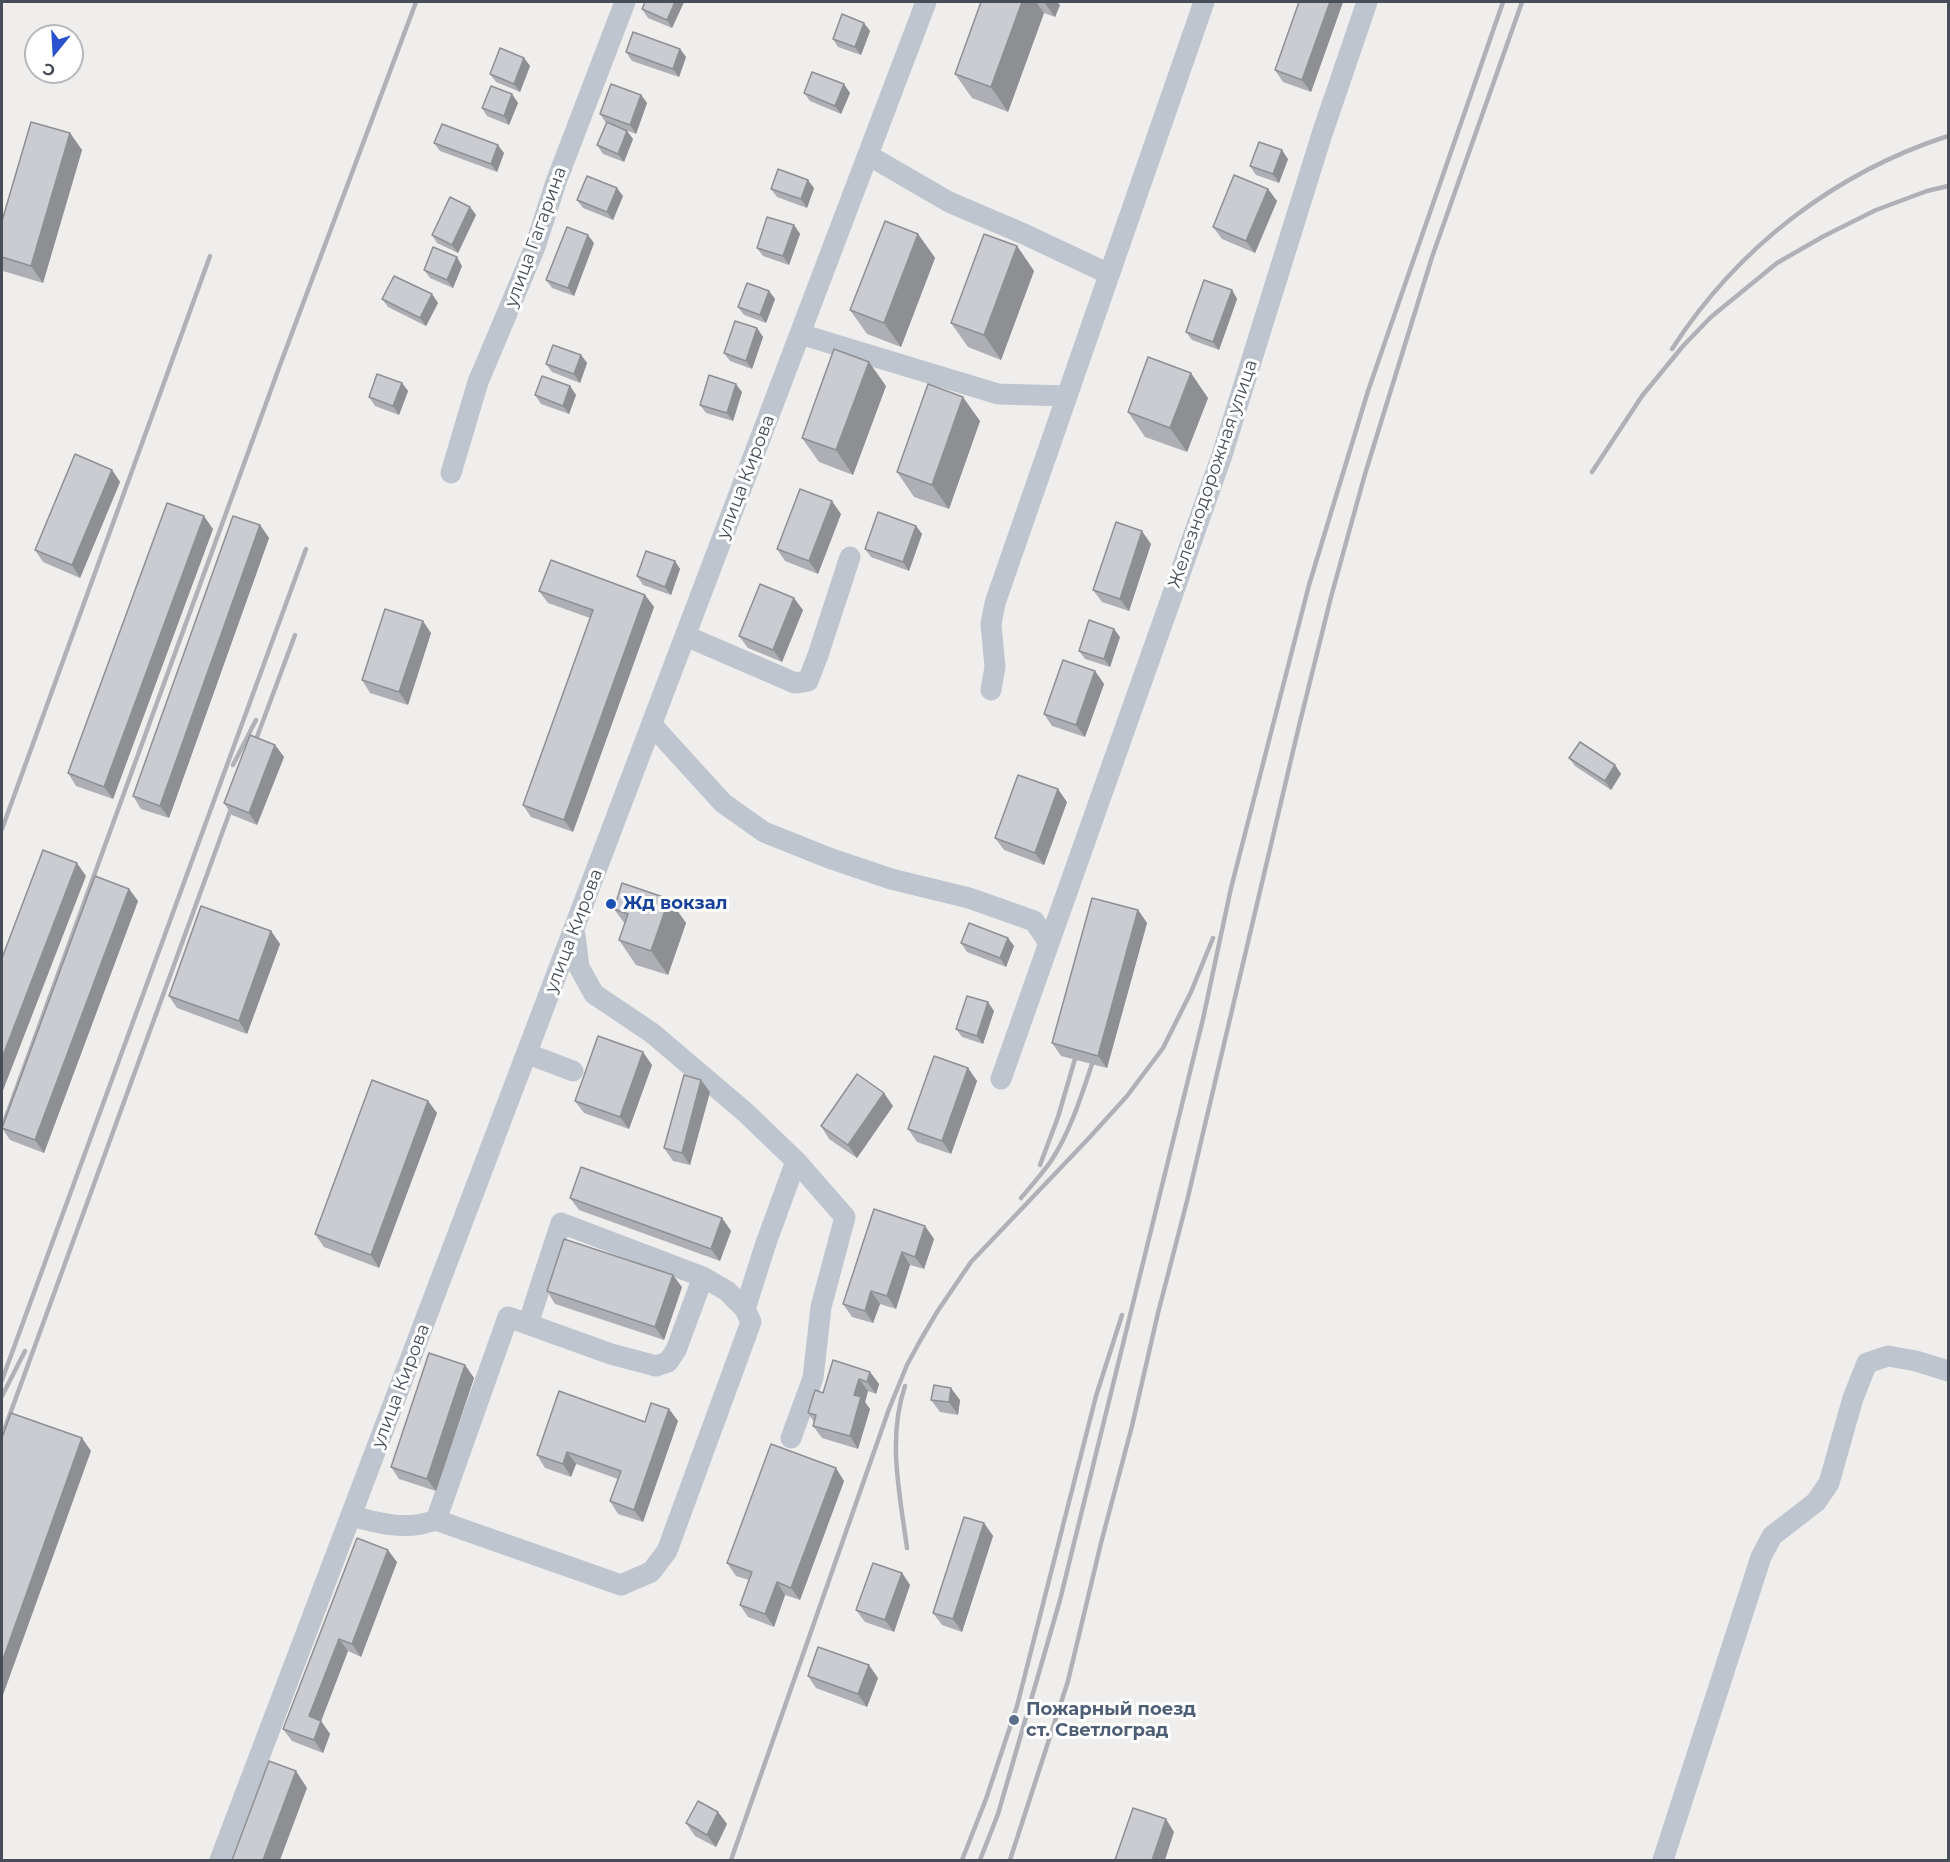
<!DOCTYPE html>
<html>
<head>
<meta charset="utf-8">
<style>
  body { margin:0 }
  #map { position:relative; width:1950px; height:1862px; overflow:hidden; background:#f0eeed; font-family:Montserrat,sans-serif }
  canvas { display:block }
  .frame { position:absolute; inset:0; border:3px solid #474d59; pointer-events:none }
  .north { position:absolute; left:24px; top:24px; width:60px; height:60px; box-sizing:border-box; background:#fff; border:2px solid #b5b8bd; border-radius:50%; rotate:198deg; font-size:16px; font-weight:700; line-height:24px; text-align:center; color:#474d59 }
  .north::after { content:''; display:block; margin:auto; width:21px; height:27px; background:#2a51ce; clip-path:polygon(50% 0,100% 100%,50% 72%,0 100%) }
</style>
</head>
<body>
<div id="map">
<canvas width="1950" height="1862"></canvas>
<div class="frame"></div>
<div class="north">С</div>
</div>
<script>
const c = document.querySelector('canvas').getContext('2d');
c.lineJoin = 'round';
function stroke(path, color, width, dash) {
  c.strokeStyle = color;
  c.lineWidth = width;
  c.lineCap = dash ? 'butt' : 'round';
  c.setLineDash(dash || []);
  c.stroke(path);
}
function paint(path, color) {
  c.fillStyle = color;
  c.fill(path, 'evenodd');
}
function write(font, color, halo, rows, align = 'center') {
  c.font = font + ' Montserrat,sans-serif';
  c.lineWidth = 6;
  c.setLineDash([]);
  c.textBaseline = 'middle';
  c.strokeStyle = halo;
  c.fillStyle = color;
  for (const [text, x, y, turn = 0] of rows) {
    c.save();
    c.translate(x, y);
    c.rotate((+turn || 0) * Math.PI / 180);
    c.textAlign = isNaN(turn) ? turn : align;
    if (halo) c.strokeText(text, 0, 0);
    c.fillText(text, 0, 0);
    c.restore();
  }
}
const minor = new Path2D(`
  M868,155L949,202L1024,234L1109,274
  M800,334L998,394L1067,396
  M451,473L478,382L535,247L556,182L625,2
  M686,636L795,683L808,681L818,655L850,557
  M991,690L995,667L991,624L995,603L1204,2
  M652,725L723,803L764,832L829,858L891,879L969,898L1034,921L1049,943L1001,1079
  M575,935L579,967L594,994L652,1033L745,1112L796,1161L845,1217L821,1307L813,1378L791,1438
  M1049,943L1222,455L1322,134L1367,2
  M528,1054L573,1071
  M528,1324L561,1223L703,1277
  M359,1518C386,1525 409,1530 436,1520L508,1317L611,1354L656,1366L668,1362L676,1350L703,1277L727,1291L745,1309L766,1243L796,1161
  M436,1520L621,1585L651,1572L667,1551L751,1322L745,1309
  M220,1860L926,2
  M1663,1860L1761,1557L1772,1536L1816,1502L1829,1483L1853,1398L1867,1363L1888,1356L1916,1361L1948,1371`);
const rail = new Path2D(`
  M1672,349C1737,248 1834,173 1948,136
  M1592,472L1642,396L1683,346L1711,317L1777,263L1824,236L1876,210L1927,191L1948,186
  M251,753L295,635
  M233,765L256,720
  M2,829L210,256
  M2,1128L280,365L416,2
  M1040,1165L1058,1117L1075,1059
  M1021,1198C1031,1186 1042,1174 1051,1161C1070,1132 1081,1097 1092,1064
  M2,1380L306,549
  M905,1386C887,1439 900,1495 907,1548
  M2,1396L25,1351
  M2,1436L236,795
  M731,1860L889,1409L907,1365L920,1341L937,1312L971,1262L1089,1138L1127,1096L1163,1048L1191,992L1213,938
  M962,1860L986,1799L1017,1706L1096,1396L1122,1315
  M980,1860L998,1814L1060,1600L1203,1019L1231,888L1309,585L1368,391L1503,2
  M1010,1860L1068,1681L1101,1543L1132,1426L1158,1313L1187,1201L1298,730L1331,597L1365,474L1432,257L1522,2`);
const wall = new Path2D(`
  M645,2H684L672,28L648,18L642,9Z
  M981,2H1057L1060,5L1055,17L1044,13L1008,112L972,98L955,74Z
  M1299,2H1343L1311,92L1283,82L1275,70Z
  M864,23L870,31L861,55L838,47L833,39Z
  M680,49L686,57L679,77L632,61L626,52Z
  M524,58L530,66L520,92L496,82L490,74Z
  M804,93H850L841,114L810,101Z
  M512,94L518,103L509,125L487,116L482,108Z
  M641,95L647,103L636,134L623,129L627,131L633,139L624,162L603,154L597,145L606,123L600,114Z
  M70,133L82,150L43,283L3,271L2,268V221Z
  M434,143L504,153L497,172L440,151Z
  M1288,159L1279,183L1256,175L1250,166Z
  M814,188L807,208L777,197L771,189Z
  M1268,189L1277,201L1255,253L1222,239L1213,227Z
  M623,196L613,220L583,208L577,200Z
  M470,207L476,215L458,253L437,243L432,235Z
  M794,225L800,234L789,265L763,256L757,248Z
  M918,234L935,258L901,347L867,334L850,310Z
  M594,243L574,296L552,288L546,280Z
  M1017,246L1034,271L1001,360L968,347L951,323Z
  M462,266L453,288L430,278L424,270Z
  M1232,290L1237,299L1219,350L1192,340L1186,332Z
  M769,291L775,299L766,323L744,315L738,307Z
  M432,294L438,303L426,326L388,307L382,299Z
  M757,328L763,337L752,369L730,361L724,353Z
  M581,355L587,363L580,383L552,372L546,364Z
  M402,383L408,391L399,415L375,406L369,397Z
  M570,386L576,395L569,414L541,404L535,395Z
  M886,386L853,475L819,462L802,438Z
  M742,392L733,421L706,413L700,405Z
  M1208,398L1187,452L1145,437L1128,412Z
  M980,421L949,509L914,497L897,472Z
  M112,470L120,482L80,578L43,562L35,550Z
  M841,514L818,574L785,561L777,549Z
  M260,525L269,538L169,818L141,809L133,796Z
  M916,526L922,534L909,571L871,557L865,549Z
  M213,529L113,799L76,786L68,773Z
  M1151,544L1129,611L1102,602L1093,590Z
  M675,561L680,569L671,595L643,585L637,576Z
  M539,591L645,595L654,607L573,832L531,817L523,805L590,618L548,603Z
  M803,610L782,662L748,648L739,636Z
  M431,633L408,705L370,693L362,680Z
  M1120,637L1110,667L1085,659L1079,651Z
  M1095,671L1104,684L1085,737L1052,726L1044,714Z
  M275,745L284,757L257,825L232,815L224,803Z
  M1569,758L1615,765L1621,774L1611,790L1575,766Z
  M1067,802L1044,865L1004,850L995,838Z
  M129,889L138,901L44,1153L10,1140L2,1128Z
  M669,899L686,923L668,975L636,965L619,940L625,924L614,909Z
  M1138,910L1147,923L1107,1068L1061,1056L1052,1043Z
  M271,931L280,944L247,1034L177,1008L169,996Z
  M1008,938L1014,946L1006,967L967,952L961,943Z
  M994,1011L983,1044L962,1037L956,1029Z
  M652,1065L629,1129L584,1113L575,1101Z
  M968,1068L977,1081L951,1154L917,1142L908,1129Z
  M701,1080L710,1092L690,1165L673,1161L664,1148Z
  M428,1101L437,1113L379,1268L324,1247L315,1234Z
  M893,1106L857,1158L829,1139L821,1126Z
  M570,1198L722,1218L731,1231L720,1261L579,1210Z
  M925,1226L934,1239L924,1269L910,1265L896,1309L880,1304L873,1323L852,1317L843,1304Z
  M682,1287L664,1340L555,1304L547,1291Z
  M465,1365L474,1378L436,1491L399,1479L391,1467Z
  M870,1372L879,1384L876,1394L868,1391L865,1402L870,1409L858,1449L822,1438L813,1426L814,1422L808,1413L823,1393Z
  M931,1400H960L958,1415L940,1412Z
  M669,1409L678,1421L643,1522L618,1514L610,1501L618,1479L576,1464L571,1477L545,1468L537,1455L645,1422Z
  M844,1481L800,1600L785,1595L774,1627L748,1617L740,1605L749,1580L736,1576L727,1563Z
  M984,1523L993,1536L962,1632L942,1625L933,1613Z
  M357,1538L397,1562L361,1657L348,1651L321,1721L330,1734L323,1753L292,1741L283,1729Z
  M902,1573L910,1585L894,1632L865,1622L856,1610Z
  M808,1676L878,1678L867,1707L816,1688Z
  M718,1812L727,1824L716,1847L695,1836L686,1823Z`);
const shadedWall = new Path2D(`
  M675,2H684L672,28L667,20Z
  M1022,2H1036L1044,13L1008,112L991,87Z
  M1044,2H1057L1060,5L1055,17Z
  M1330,2H1343L1311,92L1302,80Z
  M864,23L870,31L861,55L855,47Z
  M680,49L686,57L679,77L673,69Z
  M524,58L530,66L520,92L514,84Z
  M844,84L850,93L841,114L835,106Z
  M512,94L518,103L509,125L504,116Z
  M641,95L647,103L636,134L630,125Z
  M627,131L633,139L624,162L618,154Z
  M70,133L82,150L43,283L31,266Z
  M498,145L504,153L497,172L491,164Z
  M1282,150L1288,159L1279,183L1273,174Z
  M808,180L814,188L807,208L801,199Z
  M617,188L623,196L613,220L607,212Z
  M1268,189L1277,201L1255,253L1246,241Z
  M470,207L476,215L458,253L452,245Z
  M794,225L800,234L789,265L783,256Z
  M918,234L935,258L901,347L884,323Z
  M588,235L594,243L574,296L568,288Z
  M1017,246L1034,271L1001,360L984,335Z
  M457,257L462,266L453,288L447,280Z
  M1232,290L1237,299L1219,350L1213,342Z
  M769,291L775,299L766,323L760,315Z
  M432,294L438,303L426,326L420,318Z
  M757,328L763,337L752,369L746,361Z
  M581,355L587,363L580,383L574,374Z
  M869,362L886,386L853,475L836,450Z
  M1191,373L1208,398L1187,452L1170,428Z
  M402,383L408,391L399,415L393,406Z
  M736,384L742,392L733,421L727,413Z
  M570,386L576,395L569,414L563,406Z
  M963,397L980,421L949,509L932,485Z
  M112,470L120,482L80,578L72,565Z
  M832,501L841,514L818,574L809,561Z
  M204,516L213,529L113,799L104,787Z
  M260,525L269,538L169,818L160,806Z
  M916,526L922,534L909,571L903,562Z
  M1142,531L1151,544L1129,611L1120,599Z
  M675,561L680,569L671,595L665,587Z
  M645,595L654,607L573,832L564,820Z
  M794,598L803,610L782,662L773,650Z
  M423,621L431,633L408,705L399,692Z
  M1114,629L1120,637L1110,667L1104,659Z
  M1095,671L1104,684L1085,737L1076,725Z
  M275,745L284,757L257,825L249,813Z
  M1615,765L1621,774L1611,790L1605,781Z
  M1058,789L1067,802L1044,865L1035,853Z
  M77,863L86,876L2,1093V1058Z
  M129,889L138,901L44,1153L35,1140Z
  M669,899L686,923L668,975L651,951Z
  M1138,910L1147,923L1107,1068L1098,1056Z
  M271,931L280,944L247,1034L239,1021Z
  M1008,938L1014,946L1006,967L1000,958Z
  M988,1002L994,1011L983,1044L977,1036Z
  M643,1052L652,1065L629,1129L620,1117Z
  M968,1068L977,1081L951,1154L942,1141Z
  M701,1080L710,1092L690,1165L682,1153Z
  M884,1093L893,1106L857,1158L848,1145Z
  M428,1101L437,1113L379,1268L371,1255Z
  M722,1218L731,1231L720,1261L711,1249Z
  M925,1226L934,1239L924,1269L915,1257Z
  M902,1252L910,1265L896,1309L887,1296Z
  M673,1275L682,1287L664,1340L655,1327Z
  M871,1291L880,1304L873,1323L865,1311Z
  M465,1365L474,1378L436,1491L427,1479Z
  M870,1372L879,1384L876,1394L867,1382Z
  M859,1379L868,1391L865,1402L870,1409L858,1449L850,1436L854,1395Z
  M951,1388L960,1400L958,1415L949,1402Z
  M669,1409L678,1421L643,1522L634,1510Z
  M82,1438L91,1451L3,1695L2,1694V1662Z
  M567,1452L576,1464L571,1477L563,1464Z
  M836,1468L844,1481L800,1600L791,1588Z
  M984,1523L993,1536L962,1632L953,1619Z
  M388,1550L397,1562L361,1657L352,1644Z
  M902,1573L910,1585L894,1632L885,1620Z
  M777,1582L785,1595L774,1627L765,1614Z
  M339,1639L348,1651L318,1729L309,1716Z
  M869,1665L878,1678L867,1707L858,1694Z
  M321,1721L330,1734L323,1753L314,1740Z
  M296,1771L307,1788L280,1860H263Z
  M718,1812L727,1824L716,1847L707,1835Z
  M1166,1819L1174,1832L1165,1860H1152Z`);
const building = new Path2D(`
  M645,2H675L667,20L642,9Z
  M981,2H1022L991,87L955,74Z
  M1299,2H1330L1302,80L1275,70Z
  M842,14L864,23L855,47L833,39Z
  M633,32L680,49L673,69L626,52Z
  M500,48L524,58L514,84L490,74Z
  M812,72L844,84L835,106L804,93Z
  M611,84L641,95L630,125L600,114Z
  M491,86L512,94L504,116L482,108Z
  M31,122L70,133L31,266L2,257V221Z
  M607,122L627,131L618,154L597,145Z
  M442,124L498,145L491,164L434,143Z
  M1259,142L1282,150L1273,174L1250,166Z
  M778,169L808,180L801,199L771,189Z
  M1234,175L1268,189L1246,241L1213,227Z
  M587,176L617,188L607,212L577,200Z
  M450,197L470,207L452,245L432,235Z
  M767,217L794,225L783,256L757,248Z
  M885,221L918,234L884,323L850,310Z
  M567,227L588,235L568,288L546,280Z
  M984,234L1017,246L984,335L951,323Z
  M433,247L457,257L447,280L424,270Z
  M394,276L432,294L420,318L382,299Z
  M1204,280L1232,290L1213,342L1186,332Z
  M747,283L769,291L760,315L738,307Z
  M735,321L757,328L746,361L724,353Z
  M553,345L581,355L574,374L546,364Z
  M834,349L869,362L836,450L802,438Z
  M1148,357L1191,373L1170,428L1128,412Z
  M377,374L402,383L393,406L369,397Z
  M709,375L736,384L727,413L700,405Z
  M542,376L570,386L563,406L535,395Z
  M928,384L963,397L932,485L897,472Z
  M75,454L112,470L72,565L35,550Z
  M800,489L832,501L809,561L777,549Z
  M167,503L204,516L104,787L68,773Z
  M878,512L916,526L903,562L865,549Z
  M233,516L260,525L160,806L133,796Z
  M1116,522L1142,531L1120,599L1093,590Z
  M646,551L675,561L665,587L637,576Z
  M551,560L645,595L564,820L523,805L593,610L539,591Z
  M760,584L794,598L773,650L739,636Z
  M385,609L423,621L399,692L362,680Z
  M1089,620L1114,629L1104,659L1079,651Z
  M1063,660L1095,671L1076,725L1044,714Z
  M250,735L275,745L249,813L224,803Z
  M1580,742L1615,765L1605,781L1569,758Z
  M1018,775L1058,789L1035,853L995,838Z
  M43,850L77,863L2,1058V958Z
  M95,876L129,889L35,1140L2,1128Z
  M622,883L669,899L651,951L619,940L628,914L614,909Z
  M1092,898L1138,910L1098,1056L1052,1043Z
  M201,906L271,931L239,1021L169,996Z
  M969,923L1008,938L1000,958L961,943Z
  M967,996L988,1002L977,1036L956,1029Z
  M598,1036L643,1052L620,1117L575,1101Z
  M934,1056L968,1068L942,1141L908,1129Z
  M857,1074L884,1093L848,1145L821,1126Z
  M684,1075L701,1080L682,1153L664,1148Z
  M372,1080L428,1101L371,1255L315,1234Z
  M581,1167L722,1218L711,1249L570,1198Z
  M874,1209L925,1226L915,1257L902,1252L887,1296L871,1291L865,1311L843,1304Z
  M564,1239L673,1275L655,1327L547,1291Z
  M429,1353L465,1365L427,1479L391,1467Z
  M833,1360L870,1372L867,1382L859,1379L854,1395L861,1397L850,1436L813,1426L816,1415L808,1413L815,1390L823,1393Z
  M934,1385L951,1388L949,1402L931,1400Z
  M559,1391L645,1422L651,1403L669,1409L634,1510L610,1501L621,1471L567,1452L563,1464L537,1455Z
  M11,1413L82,1438L2,1662V1438Z
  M771,1444L836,1468L791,1588L777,1582L765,1614L740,1605L752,1572L727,1563Z
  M964,1517L984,1523L953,1619L933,1613Z
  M357,1538L388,1550L352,1644L339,1639L309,1716L321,1721L314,1740L283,1729Z
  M873,1563L902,1573L885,1620L856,1610Z
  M818,1647L869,1665L858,1694L808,1676Z
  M269,1761L296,1771L263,1860H232Z
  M698,1801L718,1812L707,1835L686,1823Z
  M1133,1808L1166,1819L1152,1860H1115Z`);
const markers = [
  [611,904,6,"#1a4fb4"],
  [1014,1720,6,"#5c6f8a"]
];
const streetNames = [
  ["улица Гагарина",536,237,-70],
  ["Железнодорожная улица",1213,474,-71],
  ["улица Кирова",746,477,-69],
  ["улица Кирова",574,931,-69],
  ["улица Кирова",401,1386,-69]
];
const transitNames = [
  ["Жд вокзал",623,904]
];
const serviceNames = [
  ["Пожарный поезд",1026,1710],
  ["ст. Светлоград",1026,1731]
];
stroke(minor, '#bfc5ce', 21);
stroke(rail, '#b0b1b7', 4.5);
paint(wall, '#aeafb5');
paint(shadedWall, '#8d8f93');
paint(building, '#caccd2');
stroke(building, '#8d8f93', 1.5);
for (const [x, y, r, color] of markers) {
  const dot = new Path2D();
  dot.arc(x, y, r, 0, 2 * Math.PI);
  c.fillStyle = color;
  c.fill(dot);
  stroke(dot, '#fff', 2);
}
write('18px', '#474d59', '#fff', streetNames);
write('bold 18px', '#164399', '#fff', transitNames, 'left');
write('bold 18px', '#4e5e75', '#fff', serviceNames, 'left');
</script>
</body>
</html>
